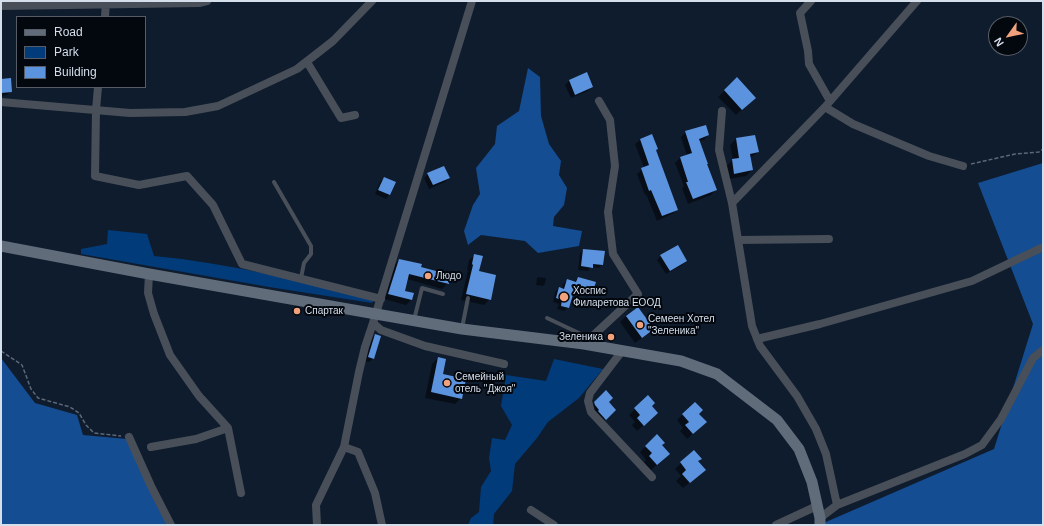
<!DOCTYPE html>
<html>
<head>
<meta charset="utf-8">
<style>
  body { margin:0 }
  #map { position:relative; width:1044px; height:526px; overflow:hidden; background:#0f1c2e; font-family:Helvetica,sans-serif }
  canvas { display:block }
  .frame { position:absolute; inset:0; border:2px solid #d5deeb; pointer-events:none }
  .legend { position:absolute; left:16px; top:16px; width:130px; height:72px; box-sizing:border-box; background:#03070e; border:1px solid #575d66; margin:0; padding:5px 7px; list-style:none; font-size:12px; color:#d5deeb }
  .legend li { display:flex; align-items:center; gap:8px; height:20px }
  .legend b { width:20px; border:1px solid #575d66 }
  .north { position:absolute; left:988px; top:16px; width:40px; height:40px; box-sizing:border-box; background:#03070e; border:1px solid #575d66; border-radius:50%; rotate:237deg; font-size:11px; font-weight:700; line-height:16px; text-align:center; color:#d5deeb }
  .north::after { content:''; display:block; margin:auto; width:14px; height:18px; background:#f1a17c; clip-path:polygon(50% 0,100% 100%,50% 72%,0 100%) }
</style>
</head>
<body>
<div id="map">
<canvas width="1044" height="526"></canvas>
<div class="frame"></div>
<ul class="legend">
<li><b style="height:5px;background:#616c7b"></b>Road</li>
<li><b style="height:11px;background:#023b7a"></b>Park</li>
<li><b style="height:11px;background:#5c93de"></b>Building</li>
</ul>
<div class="north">N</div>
</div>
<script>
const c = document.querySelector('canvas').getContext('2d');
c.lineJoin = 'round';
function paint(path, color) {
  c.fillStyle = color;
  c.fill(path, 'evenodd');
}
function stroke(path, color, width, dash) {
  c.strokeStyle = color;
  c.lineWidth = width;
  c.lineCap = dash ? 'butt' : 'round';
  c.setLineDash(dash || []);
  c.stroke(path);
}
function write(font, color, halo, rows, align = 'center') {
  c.font = font + ' Helvetica,sans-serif';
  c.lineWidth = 4;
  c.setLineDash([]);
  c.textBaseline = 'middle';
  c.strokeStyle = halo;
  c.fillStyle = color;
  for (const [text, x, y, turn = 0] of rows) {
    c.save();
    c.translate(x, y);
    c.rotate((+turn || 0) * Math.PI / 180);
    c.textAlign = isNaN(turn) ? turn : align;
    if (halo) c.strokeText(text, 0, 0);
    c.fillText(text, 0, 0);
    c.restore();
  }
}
const green = new Path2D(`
  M108,230L147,234L154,256C229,263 301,281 374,299L372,303L269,287L81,254V249L107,244Z
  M554,359L603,369L579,398L548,422L537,438L515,464L512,491L494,514L493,525H468L471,518L479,512L481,487L491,471L489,458L492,438L505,440L512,425L501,406L506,375L546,381Z`);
const forest = new Path2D(`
  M528,68L540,77L541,116L549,144L561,161L559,175L567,188L564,205L554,217L553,226L582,231L579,246L538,253L525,241L481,235L468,245L464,231L473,205L480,194L476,168L495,144L497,126L519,111Z
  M1043,163V525H819L994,449L1033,324L978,183Z
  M1,358L35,403L77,415L83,435L127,439L168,525H1Z`);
const shadow = new Path2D(`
  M586,73L592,87L588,91L571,98L565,85L569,81Z
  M737,79L754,98L736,115L718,97Z
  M1,80L11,91L7,95L1,96Z
  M686,132L708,135L704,140L699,141L715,190L711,195L688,204L682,188L684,186L675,163L680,158L687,156L681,137Z
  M652,135L657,149L655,151L677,210L672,214L657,221L646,194L645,195L637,174L644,168L635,144L640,140Z
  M755,136L758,152L750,158L752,170L746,176L729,179L726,166L733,160L730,145L736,139Z
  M444,167L449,178L445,182L429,189L424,178L428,174Z
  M384,178L389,195L386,199L375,194L380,182Z
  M583,250L602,264L599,268L591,267L588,271L578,270L580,253Z
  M475,255L478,272L490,299L484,305L461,300L468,270H467L469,260Z
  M661,256L686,261L682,265L666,274L657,260Z
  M399,260L420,268L448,283L442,289L407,279L403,292L411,300L406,305L384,299L394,265Z
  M538,277L546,278L545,284L543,286L536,285L537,278Z
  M578,278L591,293L587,297L572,292L568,308L564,311L557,309L559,304L553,302L555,292L559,288L562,289L563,284L567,281L574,282Z
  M626,316L646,335L635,343L620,322Z
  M375,335L373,359L369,362L365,361L372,339Z
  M438,358L442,375L461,398L455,404L425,398L432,364Z
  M606,392L607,402L615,410L602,423L591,406Z
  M695,403L699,428L687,439L680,431L683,428L677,420Z
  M651,406V419L637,431L632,425L635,422L629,415L635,409Z
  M661,445L662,460L650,471L644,463L646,460L640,452L646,446Z
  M697,462L699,475L683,488L676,481L681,476L675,469L681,463Z`);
const building = new Path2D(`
  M587,72L593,87L575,95L569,80Z
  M737,77L756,98L742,110L724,90Z
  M11,78L12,92L1,93V79Z
  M706,125L709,135L699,139L708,164H707L717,190L693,199L686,182H688L680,157L692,153L685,131Z
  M652,134L658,149L656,150L678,210L662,216L651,190L649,191L641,168L649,165L640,139Z
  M755,135L759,152L750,154L753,170L734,174L732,159L739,158L736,138Z
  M444,166L450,178L433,185L427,173Z
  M384,177L396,182L390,195L378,190Z
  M678,245L687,261L670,271L660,255Z
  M583,249L605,251L603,265L593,264V268L581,266Z
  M474,254L483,256L479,271L496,275L491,300L466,294L473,265L472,264Z
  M399,259L422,264L421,267L451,275L449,284L409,274L405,291L414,293L412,300L388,294Z
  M578,277L596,282L592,294L575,288L569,308L561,306L562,300L556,298L559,287L564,289L567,279L576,282Z
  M638,307L654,329L642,338L626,316Z
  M375,334L381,336L374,359L368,357Z
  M438,357L446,359L443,374L466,379L462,399L431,392Z
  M606,390L613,398L609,402L616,410L606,420L598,411L599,410L595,405L594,402Z
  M648,395L655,403L652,406L658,413L644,426L637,418L640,415L634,408Z
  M695,402L703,410L699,414L707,422L693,434L685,425L689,422L682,414Z
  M657,434L665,443L662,445L670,454L657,465L649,456L652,453L645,446Z
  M694,450L702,459L698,461L706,470L690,483L682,474L686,470L680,462Z`);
const path = new Path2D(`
  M971,164L1015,154L1039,152L1043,149
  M1,351L22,365L31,389L38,398L70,407L79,413L86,425L94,433L121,436`);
const service = new Path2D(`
  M274,182L311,246V254L304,263L301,278
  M547,318L581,334L583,342
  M414,320L422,288L443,294
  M462,328L468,298`);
const minor = new Path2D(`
  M472,1L373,323L381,330L425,346L504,364
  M811,1L800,13L808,51L809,64L830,101
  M1,6L199,3L207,1
  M105,17L106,1
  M307,62L341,118L355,115
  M98,87L96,110L95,176L139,185L187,176L213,205L242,264L381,299
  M1,102L130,113L185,112L218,106L297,69L333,41L372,1
  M825,107L853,124L929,156L963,166
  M722,111L719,150L732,203
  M738,240L829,239
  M149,274L148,293L154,314L170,355L199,396L228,428L241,493
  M757,339L820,324L972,281L1043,247
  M584,344L638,294L613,254L608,212L615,166L610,120L599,101
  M622,351L590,393L588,401L591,412L652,477
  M129,437L151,486L171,525
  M151,447L196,439L228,428
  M344,447L358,452L375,493L382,525
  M837,505L965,454L982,445L1001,419L1033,358L1043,350
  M531,510L554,525
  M820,518L837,505L826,454L816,429L797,396L760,346L752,326L732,203L825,107L917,1
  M317,525L316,505L344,447L359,372L365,347L373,323
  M776,525L817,506`);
const secondary = new Path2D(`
  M1,246L149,274L376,314L462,329L584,344L681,361L717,374L777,420L799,449L812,482L820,518V525`);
const markers = [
  [428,276,4,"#f1a17c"],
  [564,297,5,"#f1a17c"],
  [297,311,4,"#f1a17c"],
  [640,325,4,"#f1a17c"],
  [611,337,4,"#f1a17c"],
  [447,383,4,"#f1a17c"]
];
const poiNames = [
  ["Людо",436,276],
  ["Хоспис",573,291],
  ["Филаретова ЕООД",573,303],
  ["Спартак",305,311],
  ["Семеен Хотел",648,319],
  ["\"Зеленика\"",648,331],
  ["Зеленика",603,337,"right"],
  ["Семейный",455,377],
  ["отель \"Джоя\"",455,389]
];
paint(green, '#023b7a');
paint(forest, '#144d91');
paint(shadow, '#0007');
paint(building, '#5c93de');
stroke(path, '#5d6878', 1.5, [4, 2]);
stroke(service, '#484f58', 4);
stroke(minor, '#484f58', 8);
stroke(secondary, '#616c7b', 11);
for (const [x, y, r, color] of markers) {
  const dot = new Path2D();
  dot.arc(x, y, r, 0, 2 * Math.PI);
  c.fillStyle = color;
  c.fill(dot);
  stroke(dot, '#03070e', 1.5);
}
write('10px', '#d5deeb', '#03070e', poiNames, 'left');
</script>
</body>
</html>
